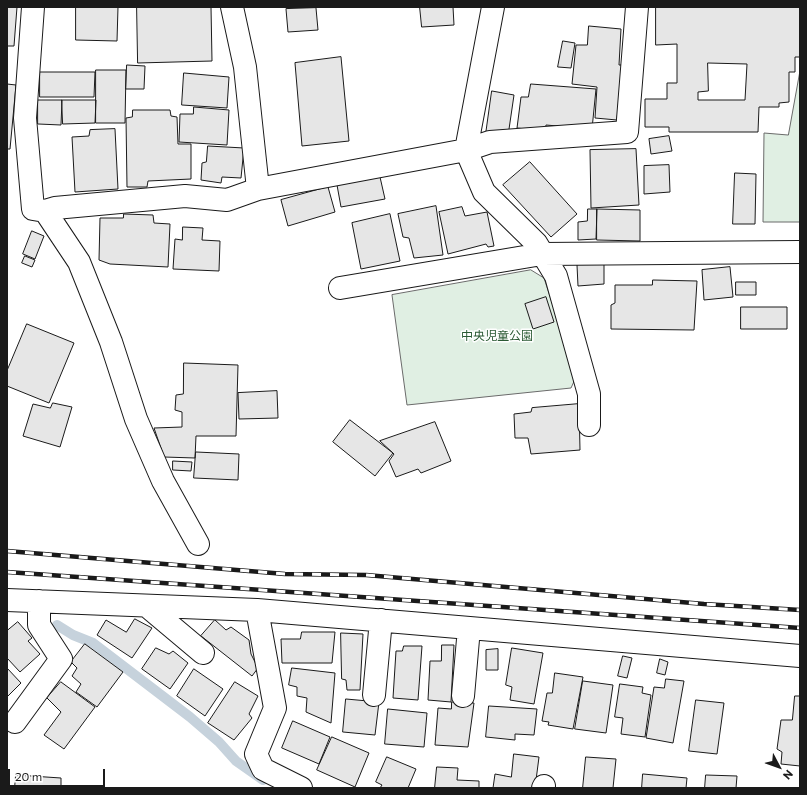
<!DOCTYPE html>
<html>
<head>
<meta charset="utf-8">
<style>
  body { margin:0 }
  #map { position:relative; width:807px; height:795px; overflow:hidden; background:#fff; font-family:Commissioner,sans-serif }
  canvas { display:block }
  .frame { position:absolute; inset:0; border:8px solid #1a1a1a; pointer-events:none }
  .north { position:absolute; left:759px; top:747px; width:40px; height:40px; -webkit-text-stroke:3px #fff; paint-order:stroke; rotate:131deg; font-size:11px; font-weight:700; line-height:16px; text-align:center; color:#1a1a1a }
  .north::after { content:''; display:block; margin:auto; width:14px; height:18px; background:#1a1a1a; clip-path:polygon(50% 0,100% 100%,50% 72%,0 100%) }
  .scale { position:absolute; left:8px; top:769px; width:97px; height:18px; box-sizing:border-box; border:2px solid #1a1a1a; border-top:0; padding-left:5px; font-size:12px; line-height:14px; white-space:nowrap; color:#1a1a1a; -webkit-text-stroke:3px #fff; paint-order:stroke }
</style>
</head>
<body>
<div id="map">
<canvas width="807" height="795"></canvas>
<div class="frame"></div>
<div class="north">N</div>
<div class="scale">20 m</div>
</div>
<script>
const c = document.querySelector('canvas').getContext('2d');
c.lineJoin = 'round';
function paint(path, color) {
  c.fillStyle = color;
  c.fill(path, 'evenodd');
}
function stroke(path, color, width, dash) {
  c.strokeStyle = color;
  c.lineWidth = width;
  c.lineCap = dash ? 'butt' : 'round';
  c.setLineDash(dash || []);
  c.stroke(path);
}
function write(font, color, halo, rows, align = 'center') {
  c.font = font + ' Commissioner,"Noto Sans JP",sans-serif';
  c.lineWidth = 3;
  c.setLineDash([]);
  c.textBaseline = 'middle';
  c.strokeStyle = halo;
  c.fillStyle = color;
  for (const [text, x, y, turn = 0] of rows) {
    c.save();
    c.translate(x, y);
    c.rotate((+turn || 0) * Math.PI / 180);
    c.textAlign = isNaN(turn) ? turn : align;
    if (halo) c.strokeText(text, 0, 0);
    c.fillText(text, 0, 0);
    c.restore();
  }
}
const green = new Path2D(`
  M800,71V222H763L764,133L788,135Z
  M531,270L544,278L576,377L571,388L407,405L392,295Z`);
const stream = new Path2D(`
  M57,625L73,635L93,643L190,717L219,742L236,761L263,780`);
const building = new Path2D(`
  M7,7H17L14,46H7Z
  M76,7H118L117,41L76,40Z
  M137,7H211L212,61L138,63Z
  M420,7H453L454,25L422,27Z
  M656,7H800V57H795V72H789V102L779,103V107H759L758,132H669V127H645V99H667V83H677V44L656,45ZM708,63L747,64L745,100H698V92L708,91Z
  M316,8L318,30L288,32L286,9Z
  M589,26L621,29L619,65H622L617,120L595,118L597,87L572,84L576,45H587Z
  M563,41L575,43L571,68L558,67Z
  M341,57L349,141L302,146L295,63Z
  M127,65L145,66L144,89H126Z
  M96,70H126L125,123H96Z
  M40,72H95L94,97H40Z
  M184,73L229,77L227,108L182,105Z
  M7,84L16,85L10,149H7Z
  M531,84L596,89L592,129L546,125L545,131L517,128L521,97H528Z
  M492,91L514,95L508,136L486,134Z
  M38,100H62L61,125L38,124Z
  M62,100H96L95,123L63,124Z
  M194,107L229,110L227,145L179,142L180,114H193Z
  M133,110H170L171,116L177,117L178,144H191V179L148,181L147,187H127L126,118L132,117Z
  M115,129L118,189L75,192L72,137L89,136L90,130Z
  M669,136L672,151L651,154L649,139Z
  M208,146L244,148L241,178L222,177L221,183L201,180L202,163L206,162Z
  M636,149L639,205L591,208L590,150Z
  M530,162L577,214L551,237L503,185Z
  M669,165L670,192L644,194V166Z
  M735,173L756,174L755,224H733Z
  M380,177L385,199L341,207L337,185Z
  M328,187L335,212L288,226L281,200Z
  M436,206L443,255L414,258L409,238L403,237L398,214Z
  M462,207L465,216L487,212L494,246L488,247L486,244L448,254L439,212Z
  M588,209H597L596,239L578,240V222L587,221Z
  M597,209L640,210V241L597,240Z
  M124,214L153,215L154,223L170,224L168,267L110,264L99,260L100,218H123Z
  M390,214L400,261L361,269L352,223Z
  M183,227L203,228L202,240L220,241L219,271L173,269L175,239L182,240Z
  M32,231L44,236L35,259L23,254Z
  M25,256L35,260L32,267L22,263Z
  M604,264V284L578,286L577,265Z
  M730,267L733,297L704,300L702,270Z
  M653,280L697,281L694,330L611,329V305L615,303V285H652Z
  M736,282H756V295H736Z
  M546,297L554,322L533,329L525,304Z
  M741,307H787V329H741Z
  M27,324L74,343L49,403L7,386V371Z
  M184,363L238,365L236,436H196L195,458L164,457L154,428L182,427V412L175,410L176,395L183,394Z
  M277,391L278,418L239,419L238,393Z
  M53,403L72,407L60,447L23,436L33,404L50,408Z
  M579,404L580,450L531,454L528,438H515L514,414L531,412L532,408Z
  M350,420L393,453L375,476L333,442Z
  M435,422L451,461L421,473L418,469L396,477L389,461L394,454L380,441Z
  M196,452L239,454L238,480L194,478Z
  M173,461L192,462L191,471L173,470Z
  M135,619L152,628L132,658L97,635L106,620L126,632Z
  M215,620L226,630L231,627L249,640L251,654L258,668L252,676L201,636Z
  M18,622L32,638L28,641L40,654L20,672L7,658V631Z
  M302,632H335L332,663H282L281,639H300Z
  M341,633L363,634L360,690H347L346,680L342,679Z
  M85,644L123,672L97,707L76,692L81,684L72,676L77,668L71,662Z
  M442,645H454L451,702L428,700L430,661H441Z
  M404,646H422L418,700L393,698L396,651H402Z
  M156,648L169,654L173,651L188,663L170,689L142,669Z
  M512,648L543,653L534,704L510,700L512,687L506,685Z
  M498,649V670H486V650Z
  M623,656L632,658L627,678L618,676Z
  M660,659L668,662L665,675L657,673Z
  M7,668L21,683L7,697Z
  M292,668L335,673L331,723L306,712L307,698L297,696V687L289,685Z
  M194,669L223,689L205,716L177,696Z
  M555,673L583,677L573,729L548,725L549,722L542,721L547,693H552Z
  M666,679L684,681L673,743L646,738L654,687L664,688Z
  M583,681L613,685L606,733L575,729Z
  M61,682L95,707L64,749L44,735L61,712L47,698Z
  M235,682L258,696L249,714L252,718L234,740L208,723Z
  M620,684L643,687L642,693L651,695L645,737L621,734L623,718L615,717Z
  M795,696H800V766L781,764L782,752L777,749L781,720H792Z
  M346,699L379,702L375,735L343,732Z
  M696,700L724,703L717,754L689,751Z
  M452,702L474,703L468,747L435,745L438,708L451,709Z
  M489,706L537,709L534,735L515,734V740L486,737Z
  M388,709L427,713L424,747L385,744Z
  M293,721L330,737L319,764L282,748Z
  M332,737L369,753L355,787L317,770Z
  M514,754L539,757L535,788H493L495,774L511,777Z
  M387,757L416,769L408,788H380L382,785L376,782Z
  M586,757L616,759L613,788H583Z
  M437,767L458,768L457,780L479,781V788H435Z
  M643,774L687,778L686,788H642Z
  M16,775L61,778V788H15Z
  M706,775L737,776L736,788H705Z`);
const street = new Path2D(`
  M33,7L25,118L33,209L45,211L55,208L185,196L227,200L258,189L466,150L490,142L627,132L637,7
  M232,7L245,67L258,189
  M493,7L466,150L484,192L536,243L556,276L589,394V425
  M45,211L79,262L111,342L136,419L163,481L198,544
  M340,288L542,254L800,252
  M7,600L257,610L800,656
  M147,606L203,653
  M257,610L275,708L256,754L263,769L301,788
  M374,695L381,620
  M463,696L469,628
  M15,722L61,659L39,625V601
  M543,788L544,786`);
const rail = new Path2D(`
  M7,551L285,574L366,575L704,604L800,610
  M7,572L800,628`);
const parkNames = [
  ["中央児童公園",497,336]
];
paint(green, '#e0efe3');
stroke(green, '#6a6a6a', 1);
stroke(stream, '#c6d2dc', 10);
paint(building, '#e6e6e6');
stroke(building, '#1a1a1a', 1);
stroke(street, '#1a1a1a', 24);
stroke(street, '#fff', 22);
stroke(rail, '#1a1a1a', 4.5);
stroke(rail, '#fff', 3, [9]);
write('12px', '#2b5a34', '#fff', parkNames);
</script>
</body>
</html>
